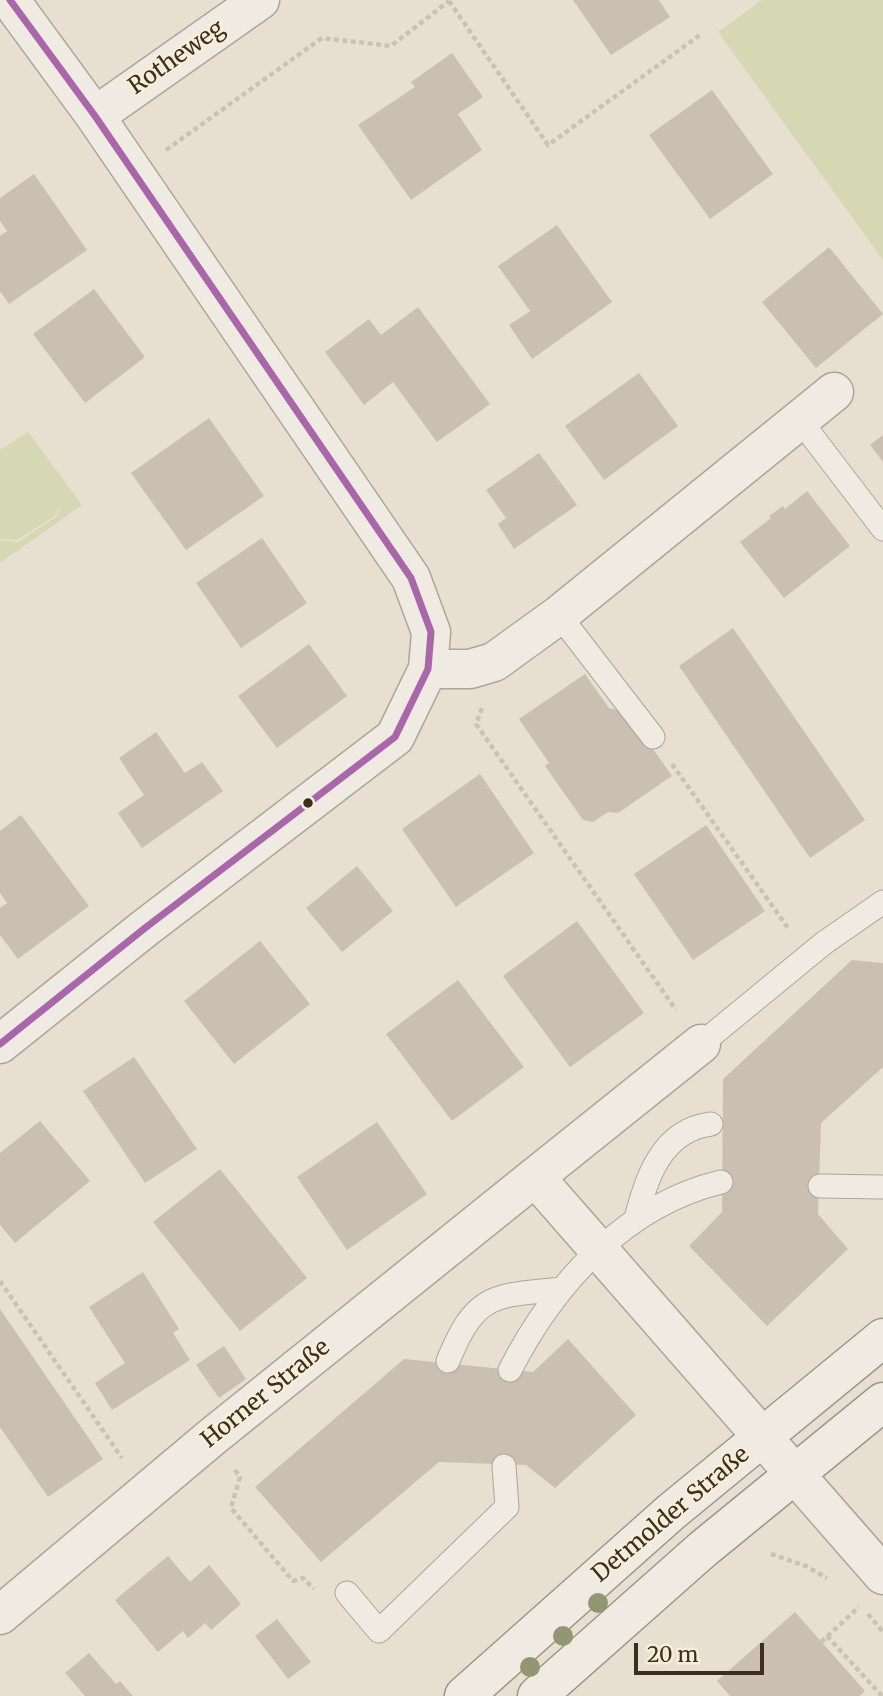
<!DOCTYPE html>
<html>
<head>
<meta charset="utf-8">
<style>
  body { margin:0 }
  #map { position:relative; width:883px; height:1696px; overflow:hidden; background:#e7e0d1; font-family:Merriweather,serif }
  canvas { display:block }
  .scale { position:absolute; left:634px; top:1643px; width:130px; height:32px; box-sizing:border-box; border:4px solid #3d2e20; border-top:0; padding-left:9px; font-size:21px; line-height:24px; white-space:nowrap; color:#3d2e20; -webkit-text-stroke:5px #f7eed8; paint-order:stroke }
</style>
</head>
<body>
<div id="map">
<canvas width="883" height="1696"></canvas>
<div class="scale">20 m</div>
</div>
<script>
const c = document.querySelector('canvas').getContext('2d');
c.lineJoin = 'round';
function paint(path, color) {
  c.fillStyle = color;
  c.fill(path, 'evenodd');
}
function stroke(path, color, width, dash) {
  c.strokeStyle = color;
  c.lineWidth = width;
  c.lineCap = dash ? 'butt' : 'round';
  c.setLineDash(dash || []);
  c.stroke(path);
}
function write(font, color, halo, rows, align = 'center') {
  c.font = font + ' Merriweather,serif';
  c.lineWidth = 5;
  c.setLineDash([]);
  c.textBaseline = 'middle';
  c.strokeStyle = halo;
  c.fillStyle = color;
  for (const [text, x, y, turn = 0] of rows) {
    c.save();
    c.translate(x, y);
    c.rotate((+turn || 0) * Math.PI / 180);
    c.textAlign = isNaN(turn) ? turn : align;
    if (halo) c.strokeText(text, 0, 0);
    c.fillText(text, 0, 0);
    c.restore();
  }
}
const green = new Path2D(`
  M762,0H883V260L718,32Z
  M28,432L82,505L0,563V540L18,542L57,516L62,502L56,515L17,540L0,539V450Z`);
const building = new Path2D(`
  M573,0H659L670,17L611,55Z
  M452,53L483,97L458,114L482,150L411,200L358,125L415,87L411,82Z
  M712,90L773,174L710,219L649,135Z
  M34,174L87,250L9,304L0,291V236L7,231L0,221V198Z
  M557,225L612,302L532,359L509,325L530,311L498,266Z
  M829,247L883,314L816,368L762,302Z
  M94,289L145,357L85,403L33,334Z
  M418,307L490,404L437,442L393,382L364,405L325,352L369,319L381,335Z
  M639,373L678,426L604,480L565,426Z
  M209,418L264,496L186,550L131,473Z
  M883,435V462L870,445Z
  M539,453L577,505L514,549L498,524L506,518L486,490Z
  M807,491L850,546L784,598L740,542L771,518L769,516L783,506L785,509Z
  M262,538L307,603L241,648L196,583Z
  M733,628L865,820L810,858L679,666Z
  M309,644L347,696L277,748L238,696Z
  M585,674L609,708L627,712L672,776L618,813L608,812L593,822L583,820L545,766L549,763L519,719Z
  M156,732L185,773L202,762L223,791L142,848L118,813L144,795L119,758Z
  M480,774L534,853L456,907L402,829Z
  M21,815L89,906L18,959L0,935V908L7,903L0,893V831Z
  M706,825L765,911L693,960L634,874Z
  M357,866L393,911L342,952L306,908Z
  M577,921L644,1013L570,1067L503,976Z
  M260,941L310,1004L234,1064L184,1001Z
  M852,960L883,963V1067L821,1123L818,1214L848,1249L767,1326L689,1246L722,1212L723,1079Z
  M458,980L524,1067L452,1121L386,1034Z
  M134,1057L197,1149L145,1183L83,1091Z
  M40,1121L90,1181L15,1243L0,1225V1153Z
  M377,1122L427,1194L347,1250L297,1177Z
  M220,1169L307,1278L240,1331L153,1222Z
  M143,1272L179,1329L173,1333L190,1360L112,1410L95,1383L125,1363L89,1307Z
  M0,1309L103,1459L48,1497L0,1427Z
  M568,1339L636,1415L555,1488L526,1465L439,1462L321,1562L255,1487L404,1359L533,1372Z
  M224,1346L246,1379L219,1398L196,1365Z
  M168,1556L190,1582L209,1565L241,1604L211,1630L205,1623L188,1638L183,1631L158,1652L115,1600Z
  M795,1612L865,1691L860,1696H730L717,1681Z
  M277,1619L311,1662L288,1679L255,1636Z
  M89,1653L116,1684L120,1681L133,1696H85L65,1673Z`);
const path = new Path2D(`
  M449,1L548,145L700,35
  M166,150L322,38L391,46L449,1
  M482,708L476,724L676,1010
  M672,764L788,928
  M0,1281L122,1458
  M235,1470L240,1477L231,1508L293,1581L303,1578L314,1589
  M771,1554L806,1566L827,1578
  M868,1614L883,1632
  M827,1636L882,1696
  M821,1642L859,1607`);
const lane = new Path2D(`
  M799,419L883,529
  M559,615L653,737
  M701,1044L824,943L883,902
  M820,1186L883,1187
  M636,1219C646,1178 662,1130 711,1124
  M448,1361C476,1292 494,1296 562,1289
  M510,1370C554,1284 625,1205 721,1182
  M347,1593L379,1631L507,1507L504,1466`);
const street = new Path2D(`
  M95,116L260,0
  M428,669H470L494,662L559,615L834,392
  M0,1044L145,928L395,737L428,669L431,632L411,578L95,116L10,0
  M701,1044L535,1177L883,1575
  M0,1615L212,1437L535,1177`);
const secondary = new Path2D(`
  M464,1696L671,1512L883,1338
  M537,1696L703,1549L883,1402`);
const bus1 = new Path2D(`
  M0,1044L145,928L395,737L428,669L431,632L411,578L95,116L10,0`);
const trees = [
  [598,1603],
  [563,1636],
  [530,1667]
];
const markers = [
  [308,803,6,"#3d2e20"]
];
const streetNames = [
  ["Rotheweg",177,58,-35],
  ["Horner Straße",266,1394,-39],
  ["Detmolder Straße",671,1515,-40]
];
paint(green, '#d6d7b3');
paint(building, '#cbbfb2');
stroke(lane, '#ada599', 25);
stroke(street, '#ada599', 41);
stroke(secondary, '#9c958a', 41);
stroke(path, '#c8c2b9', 4.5, [5, 3.5]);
stroke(lane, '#efebe3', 23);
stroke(street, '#efebe3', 38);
stroke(secondary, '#efebe3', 38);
stroke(bus1, '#a967aa', 7);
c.fillStyle = '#929673';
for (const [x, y] of trees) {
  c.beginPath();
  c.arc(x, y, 10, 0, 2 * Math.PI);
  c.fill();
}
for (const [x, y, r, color] of markers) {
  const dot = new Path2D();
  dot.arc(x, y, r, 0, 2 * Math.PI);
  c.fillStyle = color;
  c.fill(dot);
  stroke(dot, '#f7eed8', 2.5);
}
write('23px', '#3d2e20', '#f7eed8', streetNames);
</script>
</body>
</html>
